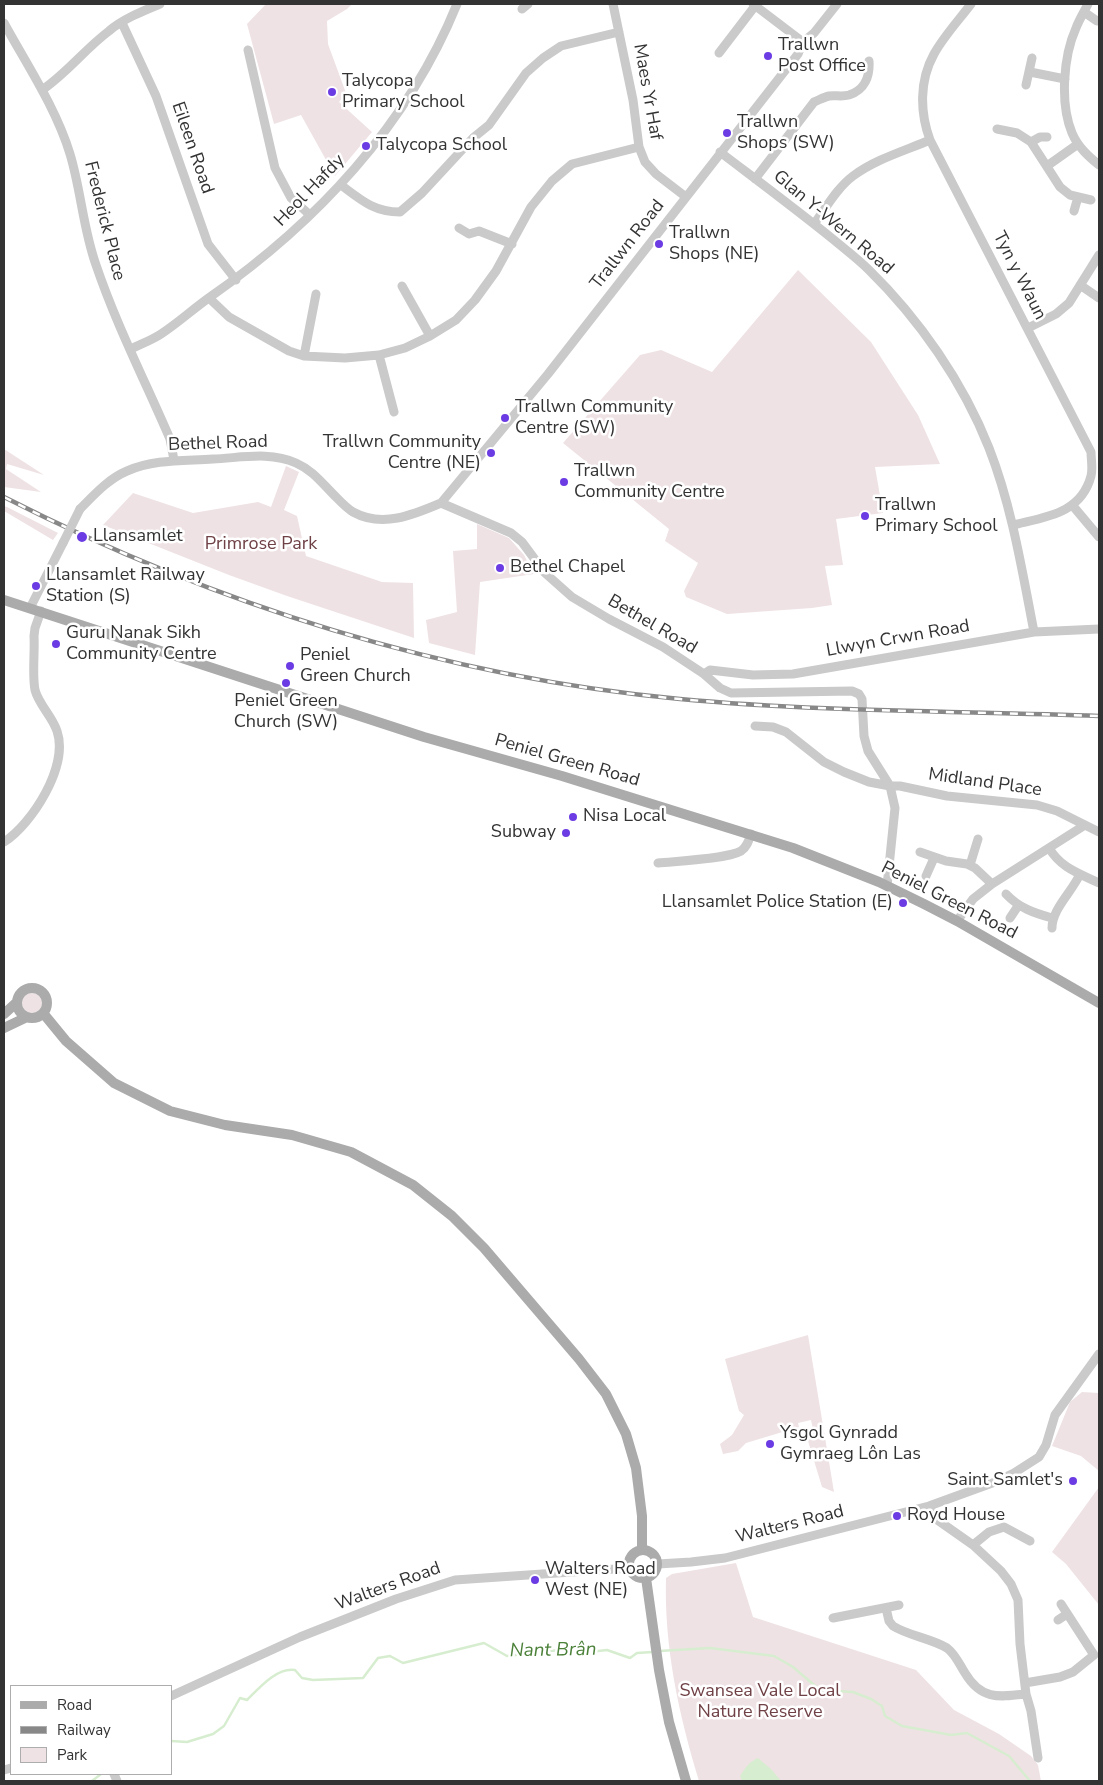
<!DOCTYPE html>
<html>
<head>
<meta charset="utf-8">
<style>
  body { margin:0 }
  #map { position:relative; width:1103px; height:1785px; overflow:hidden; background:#fff; font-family:"Nunito Sans",sans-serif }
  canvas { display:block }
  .frame { position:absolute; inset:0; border:5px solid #333; pointer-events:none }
  .legend { position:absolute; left:10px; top:1685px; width:162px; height:90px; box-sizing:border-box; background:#fff; border:1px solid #adadad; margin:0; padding:6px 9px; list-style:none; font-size:15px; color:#333 }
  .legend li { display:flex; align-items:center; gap:10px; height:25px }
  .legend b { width:25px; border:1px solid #adadad }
</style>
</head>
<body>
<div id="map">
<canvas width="1103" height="1785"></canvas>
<div class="frame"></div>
<ul class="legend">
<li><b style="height:6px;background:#ababab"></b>Road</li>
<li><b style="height:6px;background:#888"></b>Railway</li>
<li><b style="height:14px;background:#efe2e4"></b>Park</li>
</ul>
</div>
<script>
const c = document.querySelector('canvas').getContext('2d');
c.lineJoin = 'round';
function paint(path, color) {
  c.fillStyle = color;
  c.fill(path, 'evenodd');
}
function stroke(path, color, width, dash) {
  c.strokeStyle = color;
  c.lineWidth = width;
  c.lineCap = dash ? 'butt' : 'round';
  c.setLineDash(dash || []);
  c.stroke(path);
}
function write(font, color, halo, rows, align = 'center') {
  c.font = font + ' "Nunito Sans",sans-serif';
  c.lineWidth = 5;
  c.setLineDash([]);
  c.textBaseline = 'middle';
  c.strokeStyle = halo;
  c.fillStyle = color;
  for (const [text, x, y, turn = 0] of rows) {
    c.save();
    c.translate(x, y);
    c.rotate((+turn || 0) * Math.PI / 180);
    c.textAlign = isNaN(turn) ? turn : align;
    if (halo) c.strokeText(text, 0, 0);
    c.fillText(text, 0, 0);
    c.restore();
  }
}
const green = new Path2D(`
  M266,4H352L347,9L327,21L328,44L346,93L339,102L372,132L335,176L301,115L274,124L247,24Z
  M798,270L871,342L918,415L940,464L875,467L883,513L836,519L843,565L825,566L832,605L812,608L727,614L686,597L684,591L698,563L665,541L669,529L563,443L640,355L661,350L712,372Z
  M4,449L44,475L7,464L6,469L41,492L4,487Z
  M286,466L299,472L284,510L297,516L306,556L382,582L413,583L414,638L287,596L229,575L103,525L133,493L193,513L258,502L271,507Z
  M4,506L7,507L58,533L53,540L4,511Z
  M477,524L509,538L524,555L534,574L480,582L475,655L429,643L426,620L457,612L453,551L477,549Z
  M22 1003a10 10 0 1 1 20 0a10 10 0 1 1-20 0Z
  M808,1335L834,1492L822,1487L805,1431L813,1429L811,1420L798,1423L799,1427L746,1443L738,1451L723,1454L720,1444L732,1435L744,1415L739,1411L725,1359Z
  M1082,1392L1099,1393V1471L1081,1456L1052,1446L1070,1402Z
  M1099,1487V1605L1066,1564L1052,1552Z
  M736,1563L753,1617L916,1670L954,1710L999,1734L1031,1756L1038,1765L1041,1781H699C679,1715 664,1648 666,1578L672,1574Z`);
const water = new Path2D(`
  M758,1758L772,1770L781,1781H742L740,1776C745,1768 749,1762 758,1758Z`);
const stream = new Path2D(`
  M659,1651L710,1648L774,1656L793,1667L820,1690L853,1692L871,1699L882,1706L885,1716L902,1726L951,1735L967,1733L1009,1756L1030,1781
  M171,1741L187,1742L213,1734L224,1726L240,1698L247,1700C259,1688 277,1667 295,1670L302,1678L313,1680L363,1678L378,1658L390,1656L403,1663L484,1643L507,1656L559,1650L580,1653L607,1650L630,1658L637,1653L653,1652
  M92,1781L101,1774`);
const minor = new Path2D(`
  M613,4L633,100L639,147L645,162L656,174L686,197
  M753,4L803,42
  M971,4C959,20 944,36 934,54C919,81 920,113 930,140L1091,452C1091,459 1093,469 1091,476C1081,514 1045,517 1013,525
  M1088,4C1084,12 1079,20 1076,28C1063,57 1060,104 1072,133C1078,147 1088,156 1099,165
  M522,9L528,4
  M1084,12L1097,21
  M4,23C27,65 56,108 70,154C81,190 83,229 96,265C116,324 145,381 170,439L174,460
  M122,23L156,96L208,244L236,280
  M248,50L275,168L291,198L310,215
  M719,53L755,6
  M1030,72L1065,79
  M1026,85L1032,58
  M42,90C67,73 85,49 109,31C123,19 143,11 160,4
  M997,129L1017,133L1031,142L1060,187L1070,195L1091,200
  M1031,142L1040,137H1047
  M720,152C758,181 797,210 834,240C846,250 858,259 869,270C919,319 963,382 989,448C1012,507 1022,570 1034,632
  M1047,166L1078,144
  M755,179L814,102C819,100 824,97 829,96C835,95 842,97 849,95C865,90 870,76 869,61
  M341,185C361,200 374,212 400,212L422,193L473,138L489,125L526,73L543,58L561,46L619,32
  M1074,211L1078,197
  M814,224C826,208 837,188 853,176C876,159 904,151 930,140
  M459,228L469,234L479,231L512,244
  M1080,285L1099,298
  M402,286L430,336
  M209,298L229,317L289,351L304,356L345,358L379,355L405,348L430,336L456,320L475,300L496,271L531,207L552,181L572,164L639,147
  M1028,328L1056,314L1069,303L1099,255
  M131,349C141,344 152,340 161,334C178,323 193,309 210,297C316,223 408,125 457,4
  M379,355L394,412
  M304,356L316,294
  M441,503L548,374L798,54L803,42L814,33L837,4
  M1073,506L1099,537
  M80,509C94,495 108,479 127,471C154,459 184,461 213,459C240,458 270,451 296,463C312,470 321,482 333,494C339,500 346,508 353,512C382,528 413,515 441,503L511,533L522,542L545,573L572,597L609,619L663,647L704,674L720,688L731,693L852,691L859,694L862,699L864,736L868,751L890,786L895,808L887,886
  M30,608L63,543
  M704,674L710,670L753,675L793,674L1034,632L1099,629
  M755,726L773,727L786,732L824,762L844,772L869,782L890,786H900L947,796L1037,805L1057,811L1099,832
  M4,842C32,824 69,766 57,731C52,716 39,705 35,690C32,674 35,653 34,636L35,628L41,611
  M1049,848C1061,868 1078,873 1099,883
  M920,852L946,861L967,864L975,868L992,884
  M658,863C677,861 727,859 741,851C747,847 749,840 751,834
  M970,865L978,839
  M926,876L934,858
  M1006,894C1019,908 1034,913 1052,918
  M1010,918L1018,906
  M957,921L973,899L992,884L1085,825
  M1052,928C1052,909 1072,892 1080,874
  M929,1506L936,1519L973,1545L1001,1571L1011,1584L1018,1600L1020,1644L1026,1694L1031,1711L1038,1758
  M973,1545L989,1532L1004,1527L1030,1541
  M658,1564L691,1562L725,1558L929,1506L995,1482L1014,1473L1039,1457L1046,1445L1055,1415L1099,1354
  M886,1608L889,1621L893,1626C909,1636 930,1638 947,1648C956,1655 959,1664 965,1673C981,1700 999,1697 1026,1694
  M833,1618L899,1605
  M1058,1620L1067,1614
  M1025,1683L1060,1677L1073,1672L1094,1655L1061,1604
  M171,1696L300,1637L396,1599L455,1580L630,1568
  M4,1770L11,1768
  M114,1774L117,1781`);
const major = new Path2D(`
  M4,600L424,737L562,776L793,848L879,882L924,904L957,921L1099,1003
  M17 1003a15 15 0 1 1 30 0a15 15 0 1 1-30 0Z
  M43,1013L66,1041L114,1083L170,1111L225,1125L292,1135L351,1152L413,1185L452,1216L484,1248L579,1359L606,1394L626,1434L636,1468L642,1516V1550
  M4,1014L16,1003
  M4,1028L27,1017
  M629 1564a14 14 0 1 1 28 0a14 14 0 1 1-28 0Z
  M646,1578L659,1670L669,1722L686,1781`);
const rail = new Path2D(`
  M4,497C214,604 444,677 680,699C819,712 959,711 1099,716`);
const minorBridge = new Path2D(`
  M63,543L80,509`);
const markers = [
  [768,56,5,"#6b3be3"],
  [332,92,5,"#6b3be3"],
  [727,133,5,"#6b3be3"],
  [366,146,5,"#6b3be3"],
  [659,244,5,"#6b3be3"],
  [505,418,5,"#6b3be3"],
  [491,453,5,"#6b3be3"],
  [564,482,5,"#6b3be3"],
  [865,516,5,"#6b3be3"],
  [82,537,6,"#6b3be3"],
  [500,568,5,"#6b3be3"],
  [36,586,5,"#6b3be3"],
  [56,644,5,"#6b3be3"],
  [290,666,5,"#6b3be3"],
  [286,683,5,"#6b3be3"],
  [573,817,5,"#6b3be3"],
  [566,833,5,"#6b3be3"],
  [903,903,5,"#6b3be3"],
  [770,1444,5,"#6b3be3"],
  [1073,1481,5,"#6b3be3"],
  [897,1516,5,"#6b3be3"],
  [535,1580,5,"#6b3be3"]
];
const poiNames = [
  ["Trallwn",778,46],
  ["Post Office",778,67],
  ["Talycopa",342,82],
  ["Primary School",342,103],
  ["Trallwn",737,123],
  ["Shops (SW)",737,144],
  ["Talycopa School",376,146],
  ["Trallwn",669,234],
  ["Shops (NE)",669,255],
  ["Trallwn Community",515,408],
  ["Centre (SW)",515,429],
  ["Trallwn Community",481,443,"right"],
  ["Centre (NE)",481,464,"right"],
  ["Trallwn",574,472],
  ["Community Centre",574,493],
  ["Trallwn",875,506],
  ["Primary School",875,527],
  ["Llansamlet",93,537],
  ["Bethel Chapel",510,568],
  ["Llansamlet Railway",46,576],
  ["Station (S)",46,597],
  ["Guru Nanak Sikh",66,634],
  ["Community Centre",66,655],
  ["Peniel",300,656],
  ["Green Church",300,677],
  ["Peniel Green",286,702,"center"],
  ["Church (SW)",286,723,"center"],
  ["Nisa Local",583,817],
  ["Subway",556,833,"right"],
  ["Llansamlet Police Station (E)",893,903,"right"],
  ["Ysgol Gynradd",780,1434],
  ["Gymraeg Lôn Las",780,1455],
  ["Saint Samlet's",1063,1481,"right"],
  ["Royd House",907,1516],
  ["Walters Road",545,1570],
  ["West (NE)",545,1591]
];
const streetNames = [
  ["Maes Yr Haf",647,92,80],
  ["Eileen Road",192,148,71],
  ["Heol Hafdy",310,191,-46],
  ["Frederick Place",104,221,76],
  ["Glan Y-Wern Road",833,223,40],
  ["Trallwn Road",628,245,-52],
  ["Tyn y Waun",1019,276,63],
  ["Bethel Road",218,444,-2],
  ["Bethel Road",652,625,30],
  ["Llwyn Crwn Road",898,639,-10],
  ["Peniel Green Road",567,761,16],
  ["Midland Place",985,783,8],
  ["Peniel Green Road",949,901,27],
  ["Walters Road",790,1525,-14],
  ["Walters Road",388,1587,-20]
];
const parkNames = [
  ["Primrose Park",261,545],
  ["Swansea Vale Local",760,1692],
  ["Nature Reserve",760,1713]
];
const waterNames = [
  ["Nant Brân",553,1651,-1]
];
paint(green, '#efe2e4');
paint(water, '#d7edcf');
stroke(stream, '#d7edcf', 2.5);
stroke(minor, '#cacaca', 9);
stroke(major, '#ababab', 10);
stroke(rail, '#888', 4.5);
stroke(rail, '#fff', 2.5, [8]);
stroke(minorBridge, '#cacaca', 9);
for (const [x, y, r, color] of markers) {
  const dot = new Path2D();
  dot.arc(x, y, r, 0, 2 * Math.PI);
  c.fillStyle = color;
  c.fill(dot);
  stroke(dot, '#fff', 2);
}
write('18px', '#333', '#fff', poiNames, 'left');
write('18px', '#333', '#fff', streetNames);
write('18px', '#6f4045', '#fff', parkNames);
write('italic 19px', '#4c8139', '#fff', waterNames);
</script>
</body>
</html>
